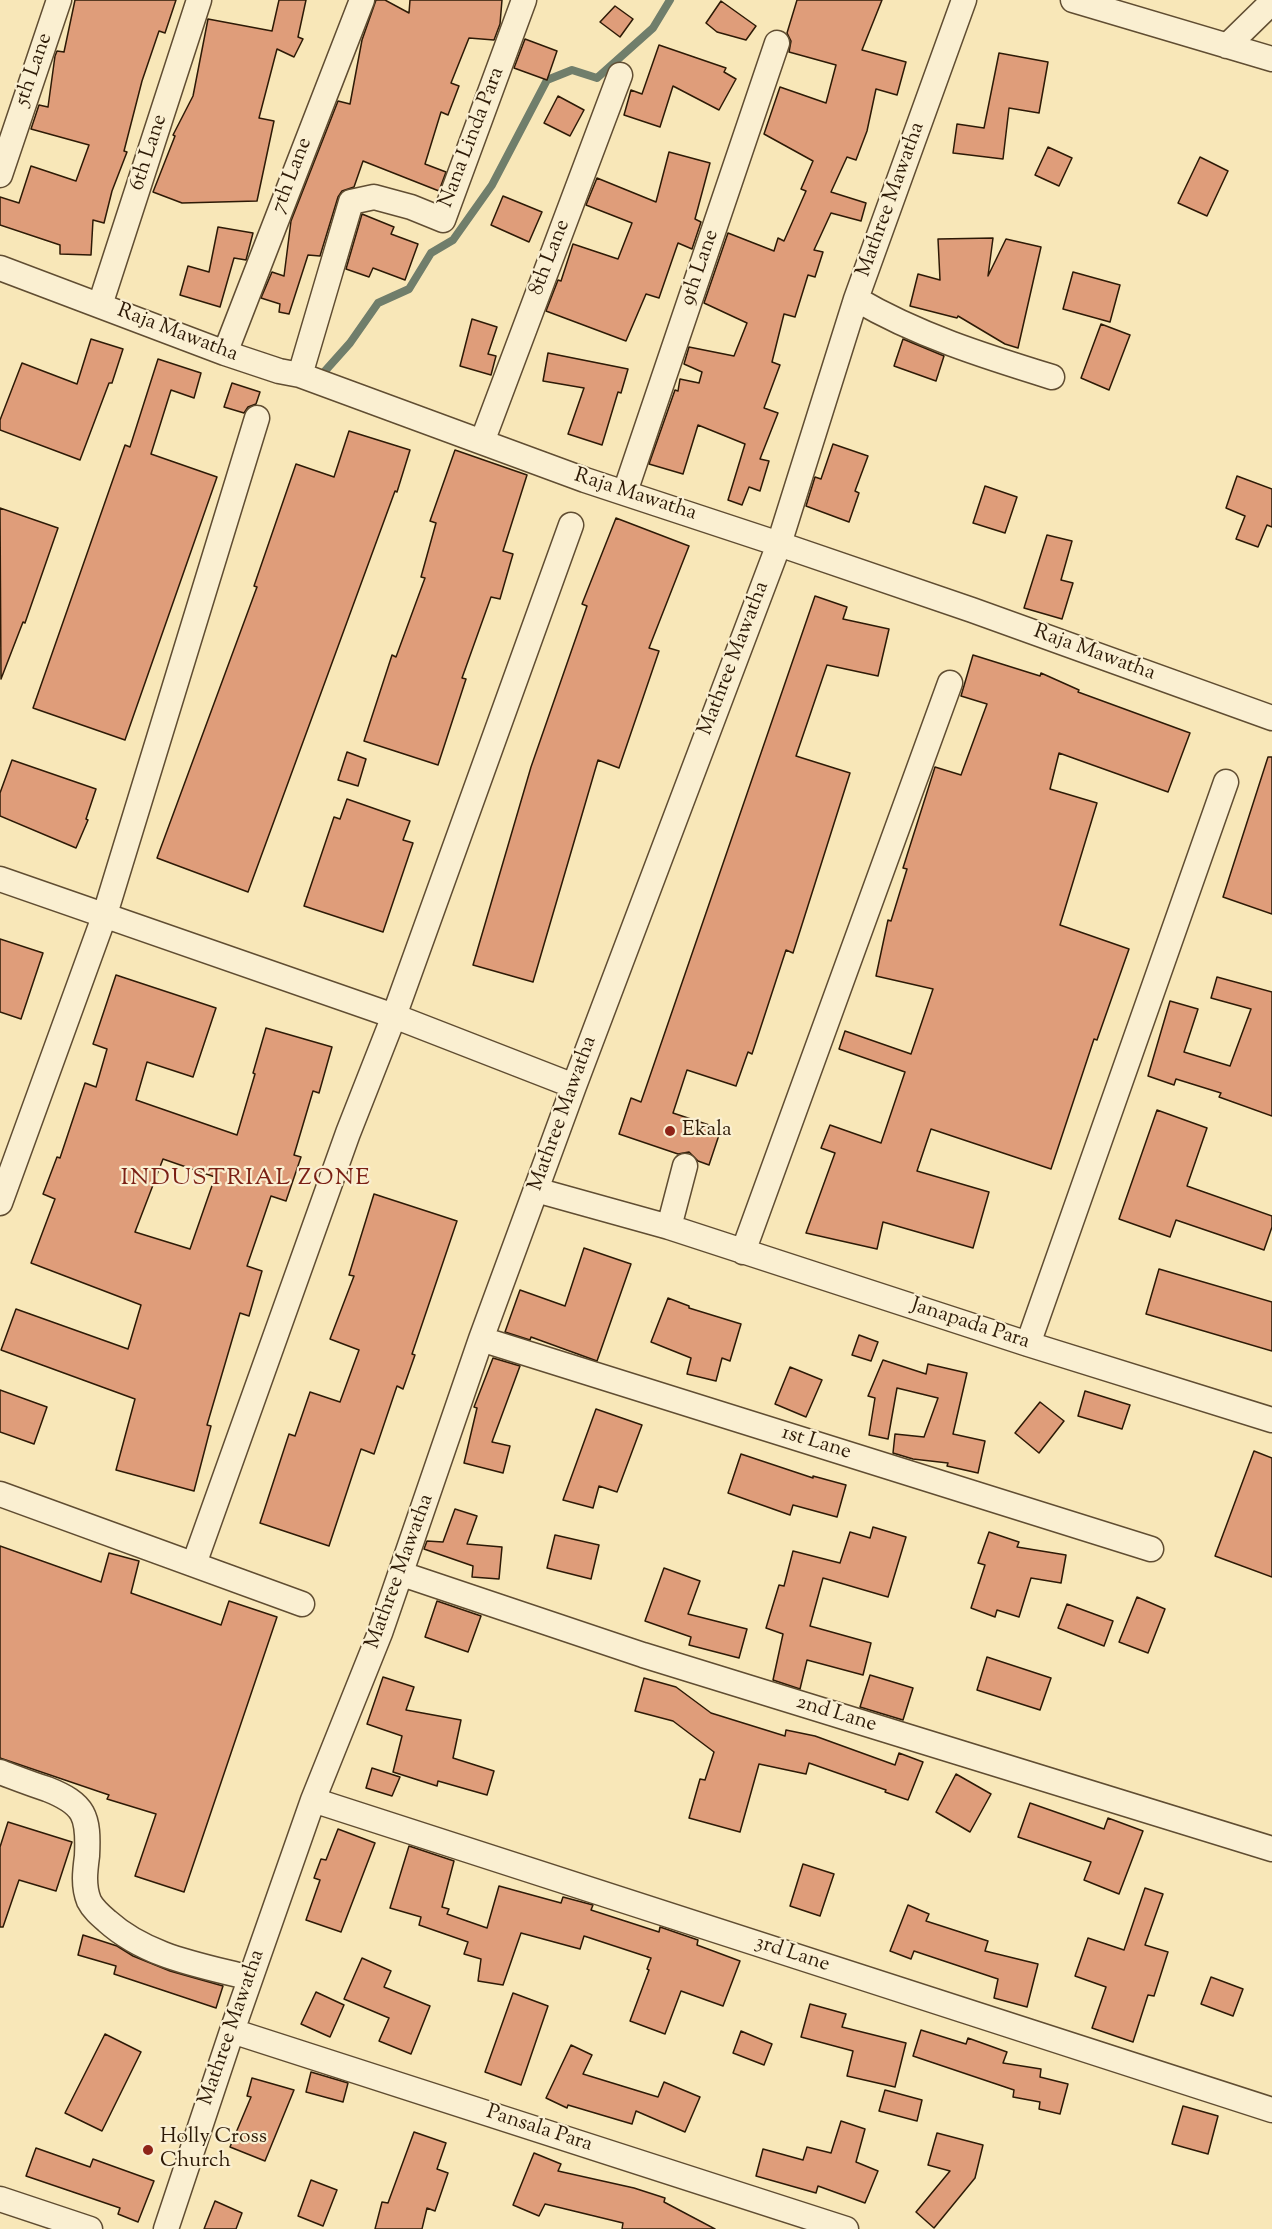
<!DOCTYPE html>
<html>
<head>
<meta charset="utf-8">
<style>
  body { margin:0 }
  canvas { display:block; background:#f8e7b8 }
</style>
</head>
<body>
<canvas width="1272" height="2229"></canvas>
<script>
const c = document.querySelector('canvas').getContext('2d');
c.lineJoin = 'round';
function stroke(path, color, width, dash) {
  c.strokeStyle = color;
  c.lineWidth = width;
  c.lineCap = dash ? 'butt' : 'round';
  c.setLineDash(dash || []);
  c.stroke(path);
}
function paint(path, color) {
  c.fillStyle = color;
  c.fill(path, 'evenodd');
}
function write(font, color, halo, rows, align = 'center') {
  c.font = font + ' "Sorts Mill Goudy",serif';
  c.lineWidth = 4.5;
  c.setLineDash([]);
  c.textBaseline = 'middle';
  c.strokeStyle = halo;
  c.fillStyle = color;
  for (const [text, x, y, turn = 0] of rows) {
    c.save();
    c.translate(x, y);
    c.rotate((+turn || 0) * Math.PI / 180);
    c.textAlign = isNaN(turn) ? turn : align;
    if (halo) c.strokeText(text, 0, 0);
    c.fillText(text, 0, 0);
    c.restore();
  }
}
const stream = new Path2D(`
  M325,371L350,343L378,303L409,289L431,253L453,240L492,185L547,80L572,70L597,78L653,28L670,0`);
const building = new Path2D(`
  M75,0H176L165,33L159,31L142,81L124,151L127,152L112,191L104,223L93,220L91,255L60,254V245L0,225V197L19,203L31,166L76,181L89,145L31,129L39,105L48,107L55,56L57,51L64,52Z
  M279,0H306L298,37L303,39L294,57L277,49L259,118L274,121L257,201L182,203L153,192L175,136L173,135L193,96L208,19L272,31Z
  M376,0H385L409,13L410,0H502L500,24L494,40L469,38L451,83L459,86L448,115L441,112L425,164L446,172L439,191L363,161L354,187L342,191L338,197L320,256L308,255L289,314L279,312L280,304L261,298L272,272L284,276L291,221L338,101L350,104L362,40Z
  M797,0H882L862,50L906,62L897,95L876,89L867,131L856,160L847,157L831,192L866,203L861,221L831,213L814,250L823,252L815,277L808,275L795,317L784,314L772,362L780,365L764,408L778,413L760,459L769,461L760,491L749,487L742,505L728,500L745,444L698,425L683,474L649,464L675,390L678,391L680,379L699,383L702,372L684,364L689,347L734,356L747,323L704,303L728,233L774,251L778,238L784,241L806,191L801,189L813,161L764,134L780,87L826,103L836,65L789,52L791,41L787,33Z
  M721,1L756,26L746,40L717,32L706,23Z
  M615,6L633,19L620,37L600,22Z
  M525,39L557,51L547,80L514,68Z
  M659,45L726,68L724,72L736,79L719,110L673,86L660,127L624,115L631,90L642,94Z
  M999,53L1048,62L1039,113L1009,108L1003,159L953,153L957,124L984,128Z
  M558,96L584,110L570,136L544,123Z
  M1048,147L1072,158L1059,186L1035,175Z
  M669,152L710,163L695,219L701,222L692,249L678,243L659,298L646,294L626,341L546,311L558,280L561,281L573,244L618,259L632,223L586,205L597,178L656,202Z
  M1200,157L1228,171L1207,216L1178,203Z
  M503,196L542,212L529,242L491,225Z
  M362,214L394,227L391,234L418,244L405,280L373,268L369,277L346,269Z
  M218,227L253,233L246,260L234,258L220,307L180,295L188,266L209,272Z
  M993,238L988,276L1006,239L1041,247L1018,348L1005,344L958,316L957,318L910,306L918,274L940,280L938,239Z
  M1073,272L1120,285L1110,322L1063,309Z
  M472,319L497,327L488,354L496,356L491,375L460,366Z
  M1101,324L1130,335L1109,390L1081,378Z
  M91,339L123,349L112,383H109L80,460L0,430V420L22,363L77,384Z
  M903,339L944,356L936,381L894,366Z
  M548,353L628,369L621,393L618,392L602,445L568,434L584,388L543,381Z
  M158,359L201,373L194,398L171,390L151,454L217,477L125,740L33,708L125,445L130,447Z
  M232,383L260,392L256,404L248,407L244,413L224,407Z
  M349,431L410,450L397,492L395,491L248,892L157,858L257,587L254,586L296,464L334,477Z
  M833,444L868,456L855,491L859,493L849,522L806,506L815,477L821,479Z
  M455,450L527,475L503,551L513,554L500,599L491,597L462,678L466,679L438,765L364,741L392,655L396,657L425,578L421,577L436,523L430,521Z
  M1237,476L1272,489V527L1267,525L1258,547L1236,539L1245,516L1226,508Z
  M985,486L1017,497L1005,533L973,523Z
  M0,508L58,528L25,623L23,622L1,679Z
  M616,518L689,546L649,648L659,651L619,768L598,760L533,982L473,965L531,767L587,606L582,604Z
  M1047,535L1072,541L1061,580L1073,583L1062,619L1024,608Z
  M815,596L847,607L843,619L889,629L878,676L827,665L796,756L850,773L793,953L786,950L752,1054L748,1052L736,1086L687,1070L673,1113L721,1129L709,1165L698,1161L689,1152L678,1154L619,1134L631,1098L641,1102Z
  M973,655L1040,676L1041,673L1079,690L1078,692L1190,733L1168,792L1059,753L1050,789L1097,803L1060,925L1129,949L1097,1040L1094,1039L1051,1169L931,1129L917,1171L989,1192L973,1248L883,1222L877,1249L806,1233L835,1153L821,1148L830,1125L881,1143L905,1072L839,1049L845,1031L911,1054L933,989L876,976L888,920L891,921L907,869L903,868L935,767L961,775L987,704L961,696Z
  M347,752L366,759L358,786L338,780Z
  M1268,757H1272V914L1223,897Z
  M12,760L96,789L86,819L88,820L76,848L0,816V793Z
  M347,799L410,821L403,840L413,843L383,932L304,906L334,817L340,819Z
  M0,939L43,953L21,1019L0,1012Z
  M116,975L216,1008L193,1077L147,1062L136,1100L237,1135L255,1074L253,1073L266,1028L332,1047L319,1093L313,1091L294,1155L301,1157L286,1201L271,1196L247,1266L262,1271L249,1316L240,1313L207,1425L211,1426L194,1491L116,1470L135,1399L1,1350L16,1309L128,1349L141,1305L31,1263L55,1199L43,1194L57,1157L60,1158L85,1083L96,1087L107,1049L93,1044ZM163,1159L215,1177L190,1249L135,1232Z
  M1217,977L1272,992V1116L1219,1097L1221,1093L1176,1079L1174,1085L1148,1076L1170,1001L1198,1009L1184,1052L1230,1066L1251,1009L1211,998Z
  M1157,1110L1207,1128L1187,1186L1272,1216V1227L1264,1250L1176,1220L1170,1237L1119,1219Z
  M374,1194L457,1221L412,1354L415,1355L403,1389L397,1386L374,1454L361,1449L329,1546L260,1523L289,1434L295,1436L310,1392L340,1402L359,1350L330,1339L354,1276L349,1275Z
  M584,1248L631,1264L597,1361L531,1337L530,1340L505,1332L520,1290L565,1306Z
  M1159,1269L1272,1302V1351L1146,1314Z
  M668,1298L689,1306V1308L741,1324L730,1361L722,1358L716,1381L687,1374L691,1358L651,1342Z
  M859,1335L878,1342L871,1361L852,1355Z
  M493,1358L520,1366L492,1442L510,1446L503,1473L464,1463L477,1408L474,1407Z
  M883,1360L926,1374L928,1364L967,1373L953,1434L985,1441L978,1473L947,1466L948,1463L913,1459L893,1453L895,1434L924,1437L938,1398L897,1388L888,1439L869,1435L875,1398L868,1396Z
  M790,1367L822,1380L806,1417L775,1404Z
  M0,1390L47,1407L34,1444L0,1432Z
  M1085,1391L1130,1405L1122,1429L1078,1416Z
  M1040,1402L1064,1421L1039,1453L1015,1433Z
  M596,1409L642,1425L617,1492L599,1486L593,1508L563,1500Z
  M1254,1451L1272,1458V1577L1215,1556Z
  M741,1454L813,1478V1476L846,1485L837,1517L793,1505L790,1515L728,1493Z
  M455,1509L477,1516L467,1544L502,1547L499,1579L472,1577L473,1566L424,1549L427,1541L443,1542Z
  M873,1527L906,1537L888,1597L823,1578L810,1626L871,1643L863,1675L807,1660L800,1689L773,1680L783,1634L766,1628L779,1585L784,1586L793,1551L840,1563L850,1532L870,1538Z
  M989,1532L1019,1542L1017,1547L1066,1555L1061,1583L1031,1578L1019,1617L997,1610L995,1617L971,1608L985,1565L978,1563Z
  M555,1535L599,1545L591,1579L547,1568Z
  M0,1546L101,1582L109,1553L139,1561L131,1593L221,1625L229,1601L277,1617L184,1892L135,1876L156,1814L107,1799L109,1795L0,1758Z
  M664,1568L700,1581L688,1614L747,1629L739,1658L689,1645L691,1637L645,1621Z
  M1137,1597L1165,1609L1148,1653L1119,1642Z
  M437,1601L481,1616L468,1652L425,1637Z
  M1067,1604L1113,1621L1104,1646L1058,1628Z
  M987,1657L1051,1678L1040,1710L977,1690Z
  M870,1675L913,1688L903,1720L860,1707Z
  M383,1677L414,1687L406,1710L461,1720L453,1758L494,1771L487,1795L438,1781L437,1786L393,1772L402,1736L367,1724Z
  M644,1678L676,1687L711,1713L785,1736L786,1730L815,1736L895,1765L899,1753L923,1762L908,1800L885,1792L886,1790L809,1763L806,1774L759,1764L740,1832L689,1818L700,1779L705,1780L714,1752L673,1721L635,1711Z
  M372,1768L400,1777L392,1796L366,1788Z
  M956,1774L991,1794L970,1832L936,1812Z
  M1030,1803L1104,1829L1108,1818L1143,1831L1119,1894L1084,1880L1091,1862L1018,1837Z
  M8,1822L72,1842L56,1891L19,1880L3,1927H0V1847Z
  M338,1829L375,1843L341,1932L306,1920L320,1880L314,1878L321,1859L326,1860Z
  M409,1846L454,1861L442,1907L449,1909L447,1914L487,1928L499,1886L561,1903L563,1897L593,1905L591,1910L659,1932L660,1927L698,1940L697,1945L740,1961L723,2006L681,1991L665,2034L630,2021L649,1970L647,1969L651,1958L584,1936L580,1949L521,1933L503,1985L478,1981L481,1959L464,1954L468,1942L419,1925L421,1917L390,1908Z
  M803,1864L834,1874L820,1916L790,1906Z
  M1145,1888L1163,1894L1145,1945L1168,1952L1154,1996L1148,1995L1133,2042L1092,2028L1106,1987L1075,1976L1088,1938L1124,1950Z
  M908,1905L929,1914L926,1921L988,1941L985,1951L1038,1964L1027,2007L994,1998L998,1979L914,1951L911,1959L890,1951Z
  M83,1935L117,1946L133,1956L170,1971L223,1986L216,2008L114,1974L116,1966L78,1955Z
  M362,1958L391,1971L384,1987L430,2006L411,2054L379,2041L389,2018L344,1999Z
  M1211,1977L1243,1989L1233,2016L1201,2004Z
  M316,1992L344,2005L330,2037L301,2024Z
  M513,1993L548,2006L521,2085L485,2072Z
  M810,2004L846,2014L842,2027L906,2043L895,2087L847,2076L853,2051L801,2037Z
  M921,2030L966,2044L968,2038L1007,2052L1003,2063L1041,2069L1040,2077L1068,2084L1060,2114L1039,2109L1040,2102L1013,2097L1014,2090L913,2056Z
  M741,2031L772,2044L764,2065L733,2053Z
  M105,2034L141,2052L102,2131L65,2113Z
  M571,2045L592,2055L583,2074L658,2097L664,2082L700,2097L685,2132L636,2111L632,2124L568,2105L567,2108L546,2098Z
  M311,2072L348,2083L343,2102L306,2092Z
  M252,2078L294,2090L265,2161L230,2147L251,2097L247,2096Z
  M885,2090L922,2100L917,2121L879,2111Z
  M1183,2106L1218,2116L1208,2154L1172,2144Z
  M841,2121L865,2129L856,2162L878,2171L865,2203L818,2186L816,2193L756,2176L763,2149L803,2160L807,2147L831,2153Z
  M414,2132L446,2143L437,2169L448,2173L435,2211L427,2208L422,2229H375L382,2202L388,2203Z
  M937,2133L983,2145L975,2178L934,2228L916,2212L950,2171L928,2165Z
  M36,2148L90,2167L93,2159L154,2181L138,2222L118,2214L120,2208L26,2176Z
  M534,2153L561,2164L558,2171L634,2188L665,2198L664,2202L715,2229H622L623,2223L545,2204L539,2216L513,2205Z
  M311,2180L337,2190L323,2226L298,2216Z
  M215,2201L242,2213L236,2229H204Z`);
const minor = new Path2D(`
  M1073,0L1272,59
  M1227,46L1272,2
  M0,175L59,0
  M0,268L225,353L279,371L300,375L585,480L779,544L972,610L1272,718
  M856,299C917,335 984,356 1052,377
  M100,305L199,0
  M225,353L362,0
  M300,375L351,202L374,197L411,207L443,220L524,0
  M482,442L620,75
  M625,492L777,43
  M0,879L394,1016L574,1086
  M536,1190L669,1227L685,1166
  M0,1203L105,914L257,418
  M669,1227L1028,1344L1272,1420
  M743,1252L950,683
  M481,1339L1151,1549
  M1028,1344L1226,782
  M0,1494L302,1604
  M194,1564L348,1133L394,1016L571,525
  M402,1574L643,1655L1272,1849
  M0,1772C16,1778 31,1784 47,1789C85,1804 89,1816 87,1856C85,1871 83,1886 89,1901C93,1909 100,1915 107,1921C147,1957 200,1965 250,1978
  M313,1800L1272,2110
  M232,2031L846,2229
  M0,2199L90,2229
  M166,2229L232,2031L313,1800L380,1633L481,1339L574,1086L779,544L856,299L964,0`);
const markers = [
  [670,1131,6,"#8f2418"],
  [148,2150,6,"#8f2418"]
];
const streetNames = [
  ["5th Lane",35,70,-71],
  ["Nana Linda Para",473,138,-69],
  ["6th Lane",150,153,-72],
  ["7th Lane",293,176,-69],
  ["Mathree Mawatha",892,200,-70],
  ["8th Lane",551,258,-69],
  ["9th Lane",701,268,-71],
  ["Raja Mawatha",177,334,21],
  ["Raja Mawatha",635,496,18],
  ["Raja Mawatha",1094,654,20],
  ["Mathree Mawatha",735,659,-69],
  ["Mathree Mawatha",564,1114,-70],
  ["Janapada Para",970,1325,18],
  ["1st Lane",816,1444,17],
  ["Mathree Mawatha",401,1572,-70],
  ["2nd Lane",836,1715,17],
  ["3rd Lane",792,1955,18],
  ["Mathree Mawatha",233,2028,-71],
  ["Pansala Para",539,2130,18]
];
const poiNames = [
  ["Ekala",682,1131],
  ["Holly Cross",160,2138],
  ["Church",160,2162]
];
const quarterNames = [
  ["INDUSTRIAL ZONE",246,1180]
];
stroke(stream, '#707e6b', 8);
paint(building, '#df9d7a');
stroke(building, '#2d1a06', 1.5);
stroke(minor, '#604d32', 27);
stroke(minor, '#faefd1', 24);
for (const [x, y, r, color] of markers) {
  const dot = new Path2D();
  dot.arc(x, y, r, 0, 2 * Math.PI);
  c.fillStyle = color;
  c.fill(dot);
  stroke(dot, '#faefd1', 2);
}
write('21px', '#2d1a06', '#faefd1', streetNames);
write('21px', '#2d1a06', '#faefd1', poiNames, 'left');
c.letterSpacing = '1.5px';
write('24px', '#7a1f14', '#faefd1', quarterNames);
c.letterSpacing = '0px';
</script>
</body>
</html>
